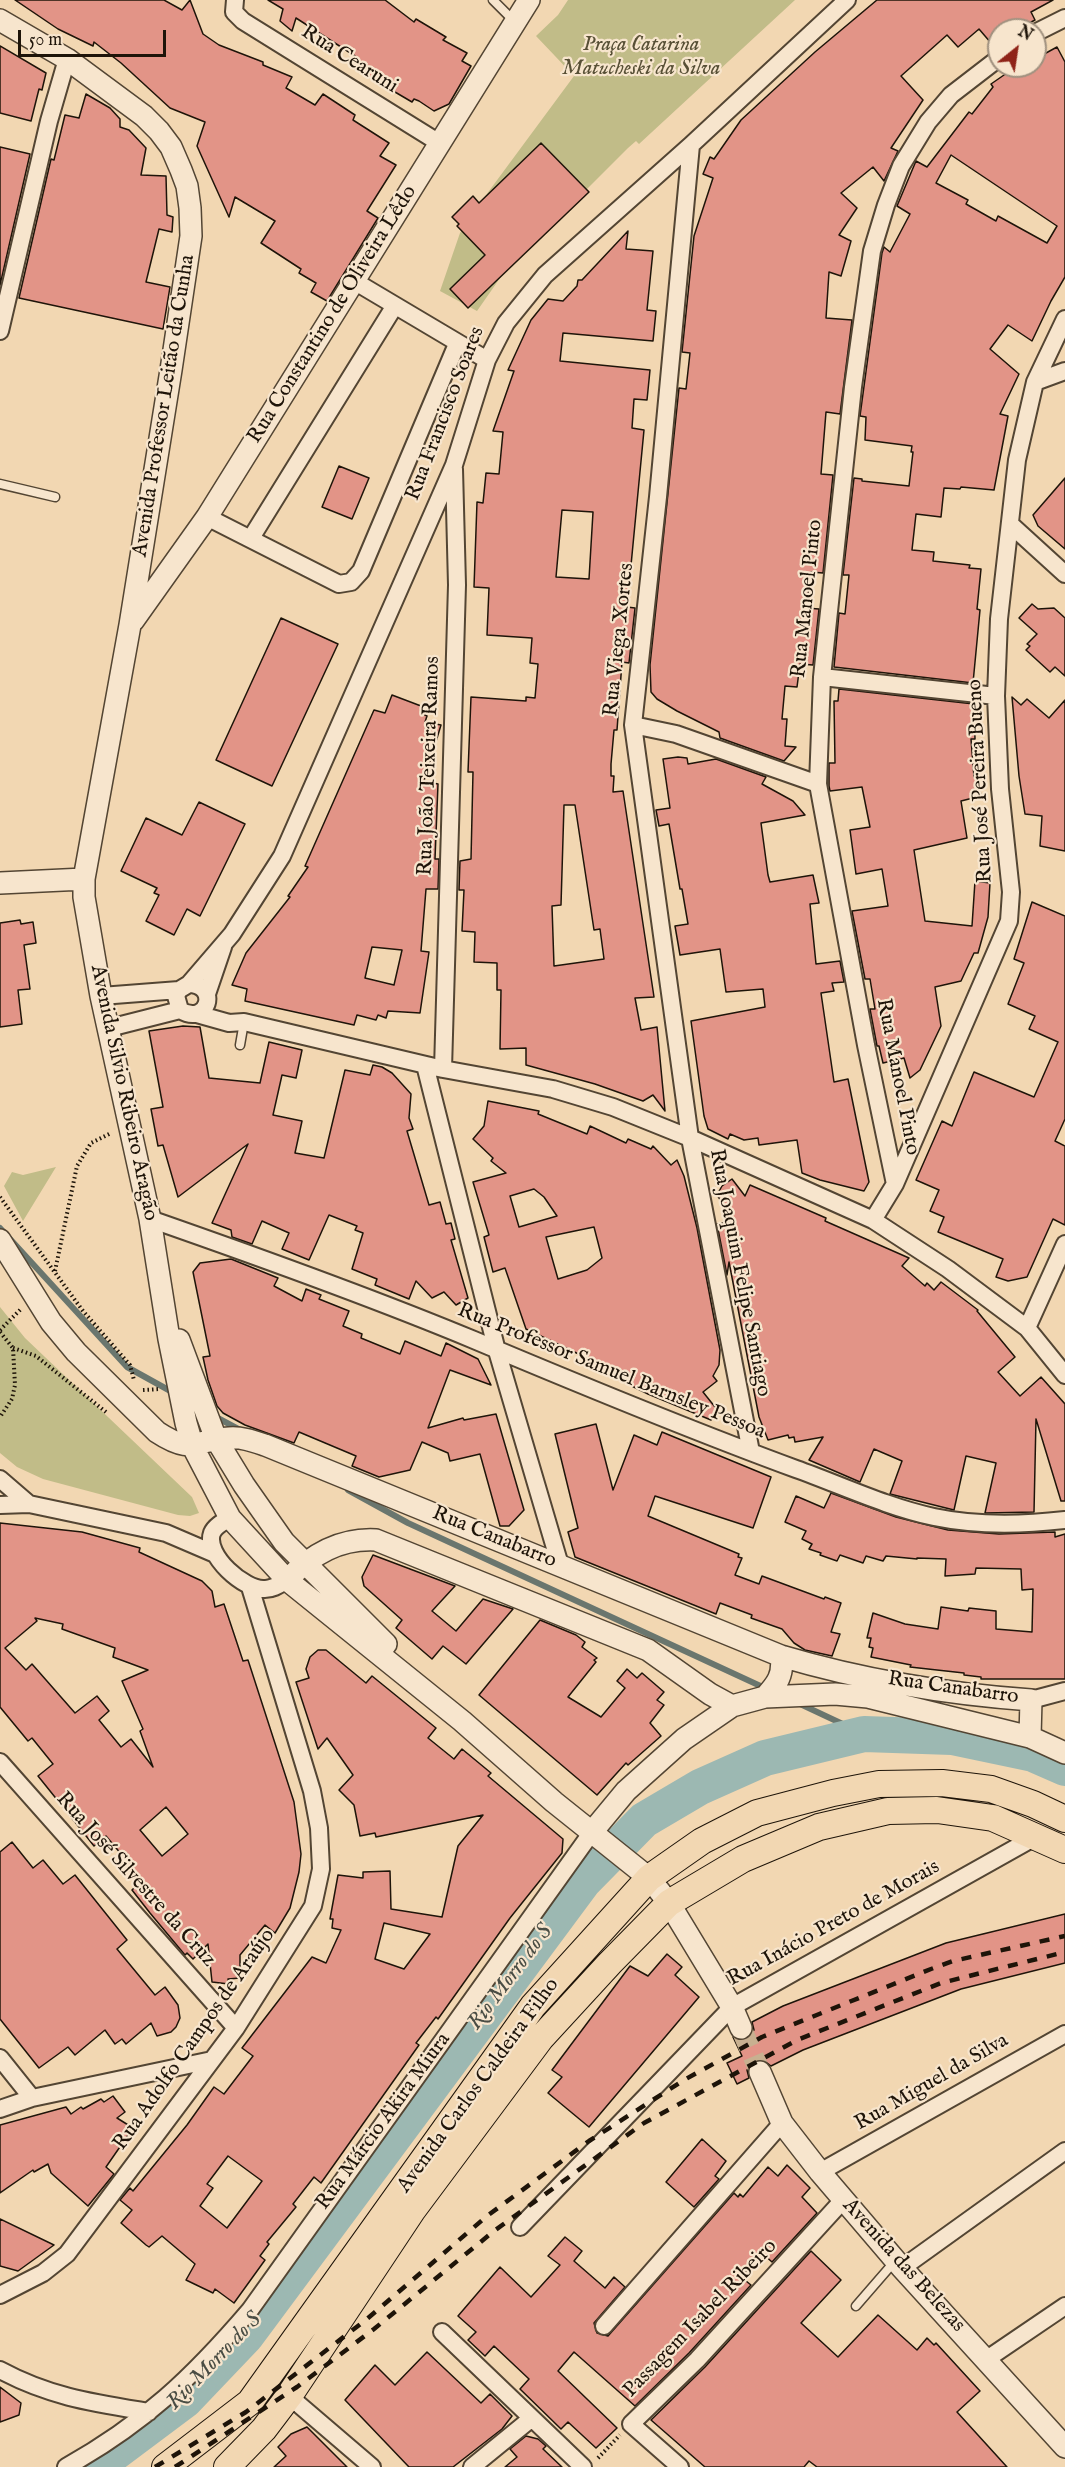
<!DOCTYPE html>
<html>
<head>
<meta charset="utf-8">
<style>
  body { margin:0 }
  #map { position:relative; width:1065px; height:2467px; overflow:hidden; background:#f2d7b2; font-family:"IM FELL English",serif }
  canvas { display:block }
  .north { position:absolute; left:987px; top:18px; width:60px; height:60px; box-sizing:border-box; background:#f7e5cd; border:2px solid #a0917f; border-radius:50%; rotate:30deg; font-size:16px; font-weight:700; line-height:24px; text-align:center; color:#1e1409 }
  .north::after { content:''; display:block; margin:auto; width:21px; height:27px; background:#8f2418; clip-path:polygon(50% 0,100% 100%,50% 72%,0 100%) }
  .scale { position:absolute; left:18px; top:30px; width:148px; height:27px; box-sizing:border-box; border:3px solid #1e1409; border-top:0; padding-left:8px; font-size:18px; line-height:21px; white-space:nowrap; color:#1e1409; -webkit-text-stroke:4px #f7e5cd; paint-order:stroke }
</style>
</head>
<body>
<div id="map">
<canvas width="1065" height="2467"></canvas>
<div class="north">N</div>
<div class="scale">50 m</div>
</div>
<script>
const c = document.querySelector('canvas').getContext('2d');
c.lineJoin = 'round';
function paint(path, color) {
  c.fillStyle = color;
  c.fill(path, 'evenodd');
}
function stroke(path, color, width, dash) {
  c.strokeStyle = color;
  c.lineWidth = width;
  c.lineCap = dash ? 'butt' : 'round';
  c.setLineDash(dash || []);
  c.stroke(path);
}
function write(font, color, halo, rows, align = 'center') {
  c.font = font + ' "IM FELL English",serif';
  c.lineWidth = 4.5;
  c.setLineDash([]);
  c.textBaseline = 'middle';
  c.strokeStyle = halo;
  c.fillStyle = color;
  for (const [text, x, y, turn = 0] of rows) {
    c.save();
    c.translate(x, y);
    c.rotate((+turn || 0) * Math.PI / 180);
    c.textAlign = isNaN(turn) ? turn : align;
    if (halo) c.strokeText(text, 0, 0);
    c.fillText(text, 0, 0);
    c.restore();
  }
}
const green = new Path2D(`
  M568,0H795L639,144L636,141L628,148L505,271L477,311L440,291L460,233L489,191L574,76L536,36L558,15Z
  M56,1167L23,1221L4,1186L12,1172L23,1175Z
  M0,1307L25,1338L192,1497L199,1513L190,1516L178,1515L43,1479L17,1467L0,1453Z`);
const stream = new Path2D(`
  M0,1228L127,1367L174,1393
  M214,1416L242,1431
  M348,1490L408,1523L767,1689
  M798,1703L864,1734`);
const river = new Path2D(`
  M90,2467L113,2454L185,2400L246,2336L583,1882L644,1820L700,1787L765,1758L864,1734L952,1737L1033,1754L1065,1768`);
const building = new Path2D(`
  M15,0H164L182,10L190,0L203,34L219,45L263,62V65L292,77L286,88L315,105L323,94L355,115L353,120L389,143L380,156L396,165L367,211L378,218L327,301L311,292L316,283L299,273L301,269L261,243L275,221L235,197L229,217L197,146L205,122L170,108L121,63L94,42L93,46L58,29Z
  M268,0H385L414,22L416,19L446,37L443,40L467,53L462,61L471,66L449,104L434,111L419,101L414,99L412,102L349,65L355,56L296,18L292,31L280,21L283,9Z
  M877,0H1053L1031,12L1035,20L1016,30H999V39L991,43L979,29L958,47L947,35L901,76L923,100L891,148L898,151L884,181L873,167L841,193L857,208L839,235L851,241L841,276L829,272L826,318L852,320L840,414L826,412L821,474L833,475L823,573L811,572L806,608L819,609L813,665L800,664L797,687L785,686L782,719H787L785,746L796,747L784,761L720,738L719,732L677,711L657,699L651,692L650,665L679,388L686,389L690,353L682,352L694,236L713,178L703,174L710,157L714,159L741,120L815,52Z
  M0,46L46,73L42,90L39,89L31,121L0,113Z
  M1057,47L1065,62V277L1051,301L1032,341L1008,325L990,349L1019,374L1000,414L1008,416L994,490L961,487L960,489L944,488L941,517L916,514L912,550L934,552L933,561L970,565L969,568L981,569L977,609L980,610L973,683L834,667L839,613L845,614L849,575H843L854,478L862,479V481L909,486L913,452H911L912,446L865,440L866,417L860,416L882,253L884,247L890,252L910,214L897,206L916,161L927,167L969,112L972,114L993,87L991,84L1017,66H1035V59ZM951,155L1057,226L1047,243L998,216L996,221L966,204L968,200L936,183Z
  M86,94L110,108L120,119V127L129,130L146,148L141,175L166,176L167,215L173,217L172,232L159,229L146,282L170,287L163,329L19,298L51,159L54,160L65,115L79,118Z
  M541,143L589,192L468,308L450,289L485,255L457,226L459,224L452,217L473,196L479,203Z
  M0,147L30,154L0,285Z
  M628,231L626,249L653,251L647,310L656,311L653,341L563,333L560,361L650,370L647,400L634,399L632,428L644,430L627,607L635,608L629,663L622,662L617,730H614L611,764V776H614L613,792L623,791L654,997L635,998L641,1030L657,1027L665,1111L653,1095L643,1101L595,1084L526,1065V1048L500,1049L501,990H497V963L474,962L475,932L462,931L464,890H459L460,861L471,859L473,772H468L471,697L526,701V697L535,698L538,664L530,663L532,638L487,635L489,588L474,587L477,502L483,503L486,473L499,474L503,432L493,431L514,371L508,370L531,320L548,299L563,301L577,286L578,280H582ZM562,510L593,512L589,579L556,577ZM564,805H575L594,930L600,929L604,959L554,966L552,906L561,905Z
  M339,466L369,478L352,519L322,507Z
  M1065,478V549L1038,526L1033,515Z
  M1032,604L1038,609L1054,608L1065,618V676L1055,667L1050,672L1026,650L1030,646L1027,644L1037,634L1019,618Z
  M281,618L338,644L272,786L216,760Z
  M839,689L974,704L975,739H971L974,777H978L981,796L961,801L967,838L914,850L925,921L972,926L975,881L990,883L988,917L978,953H974L961,981L935,987L941,1026L920,1070L910,1078L904,1058L883,1063L879,1046H877L870,1009H875L870,979H865L852,911L888,906L882,869L856,874L850,830L870,827L862,787L830,791L829,786V763H835L834,701H838Z
  M392,695L421,706V713L427,716L425,722L441,725L424,781L438,784L435,859H439L438,889H426L421,951L429,952L420,1013L388,1011L386,1018L378,1015L376,1020L357,1015L354,1025L245,1001L247,989L232,985L246,953L290,897L288,896L308,867L305,866L374,710L385,713ZM372,947L402,950L394,985L365,978Z
  M1012,697L1021,705L1027,699L1049,718L1065,700V851L1040,846L1042,816L1025,814L1019,776Z
  M678,757L687,758L688,764L716,759L766,777L762,784L793,801L805,815L761,823L768,875L770,882L813,875L819,903L810,904L816,964L840,961L844,982L832,983L834,991L821,993L834,1082L848,1079L869,1182L864,1191L820,1180L802,1173L797,1140L759,1145L758,1138L744,1140L730,1134L728,1139L708,1129L704,1116L691,1021L765,1007L763,989L726,992L720,949L680,955L675,926L688,924L682,889H680L669,824L659,826L656,810L670,808L663,759Z
  M199,802L245,824L200,916L187,909L174,935L146,921L159,895L154,893L157,888L121,871L146,818L182,835Z
  M1032,902L1065,916V1119L1055,1141L1065,1146V1225L1053,1219L1027,1277L1008,1281L996,1277L1003,1259L938,1232L944,1217L930,1211L939,1190L916,1180L942,1121L952,1126L974,1072L1034,1097L1058,1042L1029,1029L1035,1016L1008,1004L1024,963L1014,959Z
  M20,920L21,924L33,922L36,943L24,945L30,989L18,990L22,1024L0,1027V923Z
  M183,1026L200,1027L209,1078L260,1083L269,1042L302,1050L296,1078L282,1075L273,1115L302,1121L295,1153L324,1158L345,1070L370,1075L373,1065L382,1067L392,1073L411,1094L409,1118L413,1129L407,1131L429,1205L440,1202L446,1224L451,1223L455,1239L451,1240L468,1298L456,1305L444,1292L432,1298L416,1281L409,1299L375,1285L377,1279L352,1269L363,1233L355,1230L357,1226L329,1215L309,1260L282,1249L289,1233L262,1221L252,1244L232,1237L231,1230L212,1223L248,1144L178,1197L163,1145L158,1146L151,1109L163,1107L149,1031Z
  M488,1101L539,1111L538,1114L587,1134L590,1126L626,1143L628,1139L651,1149L653,1146L671,1165L677,1160L684,1176L697,1228L720,1350L719,1365L713,1376L717,1381L703,1392L719,1412L711,1420L648,1394L585,1363L587,1358L526,1329L505,1268L493,1272L484,1237L489,1235L473,1182L506,1173L491,1161L493,1158L473,1139L484,1126ZM534,1189L544,1197L557,1216L519,1227L510,1196ZM594,1227L602,1258L587,1270L558,1279L546,1237Z
  M732,1179L745,1196L750,1185L826,1218L825,1221L909,1258L902,1266L925,1286L927,1283L934,1290L941,1282L978,1310L977,1311L1015,1357L998,1372L1020,1396L1041,1377L1065,1404V1501H1061L1036,1419L1034,1512L985,1513L996,1463L966,1456L954,1510L890,1494L902,1461L874,1449L860,1482L809,1460L823,1437L795,1442L794,1437L789,1438L788,1435L768,1440L759,1417L729,1262L727,1275L717,1224L735,1221L717,1195L722,1186Z
  M231,1259L278,1278L274,1286L302,1301L306,1289L321,1295L319,1299L349,1311L343,1326L362,1334L361,1338L400,1354L405,1341L441,1356L446,1343L478,1359L491,1385L450,1370L428,1428L463,1418L464,1420L496,1414L524,1510L509,1526H500L480,1454L450,1461L448,1453L422,1442L410,1470L379,1477L352,1466L356,1456L299,1432L294,1443L245,1425L223,1413L217,1406L208,1380L203,1357L210,1356L193,1272L200,1263Z
  M596,1424L613,1490L634,1435L657,1445L662,1432L771,1477L753,1528L655,1496L648,1516L739,1554L738,1557L742,1558L735,1575L759,1584L762,1576L824,1599L825,1597L841,1603L831,1632L840,1634L832,1656L805,1650L794,1643L782,1629L751,1618L752,1615L720,1603L716,1614L575,1557L568,1532L578,1528L555,1434Z
  M831,1493L896,1517L948,1530L999,1534L1055,1532V1537L1065,1534V1679H981V1677L964,1675V1673L910,1667L911,1665L871,1657L873,1648L869,1647L871,1638H867L873,1613L905,1624L938,1629L941,1607L968,1611L969,1608L996,1611V1629L1032,1632L1033,1589L1022,1590L1021,1569L976,1568L975,1574L945,1576L946,1559L917,1558V1559L886,1556L883,1561L866,1556L863,1563L840,1555L837,1561L820,1555L821,1553L809,1549L812,1544L802,1539L806,1531L785,1522L796,1496L824,1508Z
  M0,1523L82,1532L140,1548L139,1552L202,1581L212,1591L215,1607L224,1604L243,1661L248,1660L294,1802L301,1854L299,1872L290,1908L275,1933L265,1925L240,1955V1978L228,1979L229,1984L212,1982L208,1944L193,1959L187,1953L185,1955L150,1913L132,1890L139,1883L124,1865L127,1861L106,1836L94,1846L75,1822L38,1776L53,1764L32,1738L28,1741L0,1707ZM35,1618L63,1624L62,1629L115,1648L113,1657L148,1670L122,1681L143,1729L140,1731L153,1767L131,1739L121,1747L99,1720L109,1711L97,1696L75,1713L32,1664L26,1670L5,1648L37,1621ZM166,1807L188,1834L162,1856L140,1830Z
  M373,1555L455,1586L432,1611L456,1631L483,1599L513,1609L466,1664L443,1646L432,1659L396,1628L402,1620L364,1586L362,1577Z
  M540,1620L576,1635L585,1642L582,1647L597,1658L594,1660L596,1662L568,1697L601,1717L625,1688L617,1681L627,1669L637,1678L642,1673L664,1692L657,1700L664,1705L650,1723L661,1736L628,1765L626,1763L597,1795L479,1695Z
  M318,1650H326L366,1683L372,1676L436,1728L428,1738L454,1759L462,1749L491,1773L488,1776L563,1839L562,1853L510,1918L438,2019L436,2017L416,2043L419,2045L321,2183L314,2177L293,2204L296,2207L267,2242L269,2244L260,2256L265,2260L234,2303L215,2289L213,2293L186,2280L195,2264L162,2236L149,2247L146,2245L121,2223L132,2210L120,2200L130,2188L133,2191L187,2125L214,2087L224,2094L253,2056L242,2048L312,1957L326,1963L341,1930L332,1928L333,1919H330L338,1875L363,1878V1872L390,1871L391,1909L442,1917L458,1846L483,1815L376,1837L375,1833L360,1836L354,1805L339,1790L353,1775L327,1738L318,1749L296,1682L309,1678L306,1669L310,1657ZM384,1923L430,1934L404,1969L375,1959ZM228,2156L262,2181L227,2228L200,2206L213,2188L207,2184Z
  M12,1842L33,1868L43,1860L63,1884L75,1875L127,1940L117,1949L155,1995L165,1987L178,2005L180,2018L176,2027L171,2032L157,2036L151,2023L126,2044L122,2039L115,2044L105,2030L75,2055L68,2047L39,2068L0,2019V1852Z
  M1065,1914V1963L961,1989L803,2050L771,2066L762,2059L756,2060L747,2070L749,2078L737,2084L727,2063L742,2056L733,2037L739,2041L747,2039L754,2030L752,2022L783,2006L946,1943Z
  M667,1954L682,1967L675,1975L699,1997L589,2127L548,2093L562,2077L552,2070L630,1966L648,1976Z
  M113,2096L125,2112L117,2118L133,2128L106,2167L114,2174L88,2206L51,2173L48,2164L34,2172L33,2170L0,2193V2125L66,2107L71,2114L81,2107L83,2109L101,2099L104,2102Z
  M702,2139L726,2161L715,2176L719,2179L694,2207L666,2182Z
  M787,2165L810,2188L802,2197L817,2213L772,2262L762,2253L741,2277L751,2285L689,2353L635,2406L574,2352L558,2371L617,2428L596,2448L568,2422L561,2429L520,2389L529,2379L494,2346L485,2356L468,2340L476,2332L458,2316L500,2267L531,2297L560,2265L548,2256L565,2237L582,2251L574,2261L605,2288L614,2277L625,2287L594,2323L597,2333L608,2336L734,2193L738,2197L740,2194L743,2197L768,2167L778,2176Z
  M0,2219L54,2245L18,2271L0,2266Z
  M811,2251L841,2280L801,2323L838,2357L878,2315L917,2350L927,2338L934,2345L936,2343L980,2391L957,2412L1007,2467H817L809,2461L804,2467H705L651,2420L705,2367Z
  M427,2352L481,2403L490,2394L512,2416L502,2429L453,2467H409L345,2400L375,2365L395,2385Z
  M0,2387L21,2403L19,2415L0,2422Z
  M307,2427L347,2467H274L286,2456L278,2447L291,2434Z
  M526,2436L538,2439L546,2446L543,2449L562,2467H505L517,2457L510,2449Z`);
const tertiaryTunnel = new Path2D(`
  M741,2028L760,2072`);
const path = new Path2D(`
  M0,1197L83,1311L130,1365L134,1380
  M55,1271L77,1166L91,1143L111,1133
  M0,1330L21,1309
  M0,1332L13,1348L15,1385L12,1399L0,1417
  M13,1348L36,1356L106,1412
  M143,1390L160,1389
  M598,2458L620,2435`);
const service = new Path2D(`
  M493,0L515,22
  M0,484L55,497
  M240,1045L244,1022
  M856,2306L895,2261`);
const minor = new Path2D(`
  M235,0L234,12L243,21L441,144
  M1035,33L1065,18
  M691,145L658,497L633,725L690,1138L751,1452
  M354,281L487,360
  M0,331L49,121L67,59
  M1035,382L1065,371
  M207,517L339,584L351,582L361,571L457,344
  M1010,524L1065,574
  M251,538L394,307
  M822,677L996,696
  M633,725L676,734L818,784
  M189,984C220,985 208,1027 180,1010L176,996L179,990L189,984L232,934L282,856L454,465L487,360L506,323L545,275L691,145L847,0
  M207,994L223,947
  M101,996L179,990
  M197,1014L229,1023L244,1022L443,1069L553,1089L613,1107L690,1138L873,1220L948,1269L1027,1328L1065,1375
  M109,1028L180,1010
  M425,1065L497,1351L560,1565
  M443,1069L457,585L454,469
  M895,1184L866,1045L818,784L822,677L853,387L872,251L886,205L901,166L928,122L951,95L999,58
  M150,1219C259,1257 368,1296 474,1340C581,1385 687,1429 796,1469C841,1485 887,1507 934,1517C977,1526 1021,1525 1065,1520
  M873,1220L895,1184L1009,921L1011,892L1000,789L996,696L999,619L1017,460L1035,382L1065,319
  M1027,1328L1065,1244
  M0,1479L29,1504
  M0,1505L29,1504L166,1533L215,1554
  M230,1518C223,1522 215,1526 212,1533C204,1555 245,1591 265,1589C274,1589 280,1584 287,1580
  M1031,1700L1065,1691
  M0,1762L236,2028
  M0,2058L32,2098
  M0,2109L32,2098L212,2060
  M820,2172L1065,2034
  M520,2227L732,2007L1037,1836
  M902,2268L1065,2151
  M0,2295L43,2273L67,2254L236,2028L313,1906L321,1869L319,1828L312,1791L250,1587
  M604,2326L782,2123
  M442,2332L583,2467
  M987,2359L1065,2306
  M0,2370C50,2397 94,2403 149,2412
  M289,2396L372,2467
  M66,2467C143,2424 192,2378 250,2310L592,1832
  M472,2467L532,2418
  M680,2467L631,2424L697,2360L844,2199`);
const tertiary = new Path2D(`
  M0,20L67,59L144,116L159,131L171,147L181,170L187,186L190,208L191,236L171,370L130,625L84,879V897L101,996L150,1219L169,1339L186,1423L193,1447L230,1518L287,1580L462,1721L554,1802L649,1878L669,1903L732,2007L741,2028
  M133,621L207,517L529,0
  M0,883L84,879
  M0,1240L51,1322L76,1352L157,1432C192,1455 194,1440 229,1438C242,1437 253,1441 265,1445L781,1656C862,1680 947,1694 1031,1700L1030,1737
  M179,1340L216,1439L244,1485L284,1542L386,1644
  M287,1580C312,1554 340,1538 376,1540L648,1650L710,1694L732,1706L765,1697L835,1694L868,1697L1030,1737L1065,1753
  M765,1697C777,1684 784,1675 781,1656
  M592,1832L626,1791L684,1739L732,1706
  M760,2072L782,2123L820,2172L902,2268L1065,2447`);
const primary = new Path2D(`
  M165,2467L250,2402L533,2006L649,1878L702,1841L757,1813L833,1793L879,1784L942,1783L991,1789L1033,1804L1065,1819
  M227,2467L264,2429L289,2396L412,2211L541,2038L610,1963L669,1903L743,1859L819,1827L888,1811L937,1810L993,1818L1065,1850`);
const rail = new Path2D(`
  M155,2467L246,2412L367,2319L487,2216L589,2141L684,2080L762,2037L931,1969L953,1961L1065,1936
  M175,2467L297,2387L374,2329L494,2231L644,2123L797,2040L941,1983L1065,1952`);
const parkNames = [
  ["Praça Catarina",641,46],
  ["Matucheski da Silva",641,70]
];
const streetNames = [
  ["Rua Cearuni",349,60,32],
  ["Rua Constantino de Oliveira Lêdo",333,315,-58],
  ["Avenida Professor Leitão da Cunha",165,406,-81],
  ["Rua Francisco Soares",446,414,-69],
  ["Rua Manoel Pinto",808,599,-84],
  ["Rua Viega Xortes",620,640,-84],
  ["Rua João Teixeira Ramos",430,766,-88],
  ["Rua José Pereira Bueno",981,781,-93],
  ["Rua Manoel Pinto",897,1077,79],
  ["Avenida Silvio Ribeiro Aragão",123,1093,78],
  ["Rua Joaquim Felipe Santiago",739,1273,79],
  ["Rua Professor Samuel Barnsley Pessoa",611,1372,22],
  ["Rua Canabarro",494,1538,22],
  ["Rua Canabarro",953,1689,8],
  ["Rua José Silvestre da Cruz",135,1880,48],
  ["Rua Inácio Preto de Morais",834,1924,-29],
  ["Rua Adolfo Campos de Araújo",195,2040,-55],
  ["Rua Miguel da Silva",932,2083,-30],
  ["Avenida Carlos Caldeira Filho",479,2086,-54],
  ["Rua Márcio Akira Miura",384,2122,-54],
  ["Avenida das Belezas",903,2266,48],
  ["Passagem Isabel Ribeiro",701,2319,-46]
];
const waterNames = [
  ["Rio Morro do S",511,1978,-53],
  ["Rio Morro do S",215,2362,-46]
];
paint(green, '#c1bc88');
stroke(stream, '#6a766e', 6);
stroke(river, '#9cb8b2', 36);
paint(building, '#e29487');
stroke(building, '#1e1409', 1.5);
stroke(tertiaryTunnel, '#c8b090', 21, [21, 10]);
stroke(service, '#534533', 11);
stroke(minor, '#534533', 20);
stroke(tertiary, '#534533', 24);
stroke(primary, '#1e1409', 28);
stroke(path, '#1e1409', 4, [1.5, 3]);
stroke(service, '#f7e5cd', 8);
stroke(minor, '#f7e5cd', 16);
stroke(tertiary, '#f7e5cd', 21);
stroke(primary, '#f2d7b2', 26);
stroke(rail, '#1e1409', 4.5, [10, 10]);
write('italic 21px', '#574f35', '#f7e5cd', parkNames);
write('21px', '#1e1409', '#f7e5cd', streetNames);
write('italic 22px', '#4a4d44', '#f7e5cd', waterNames);
</script>
</body>
</html>
